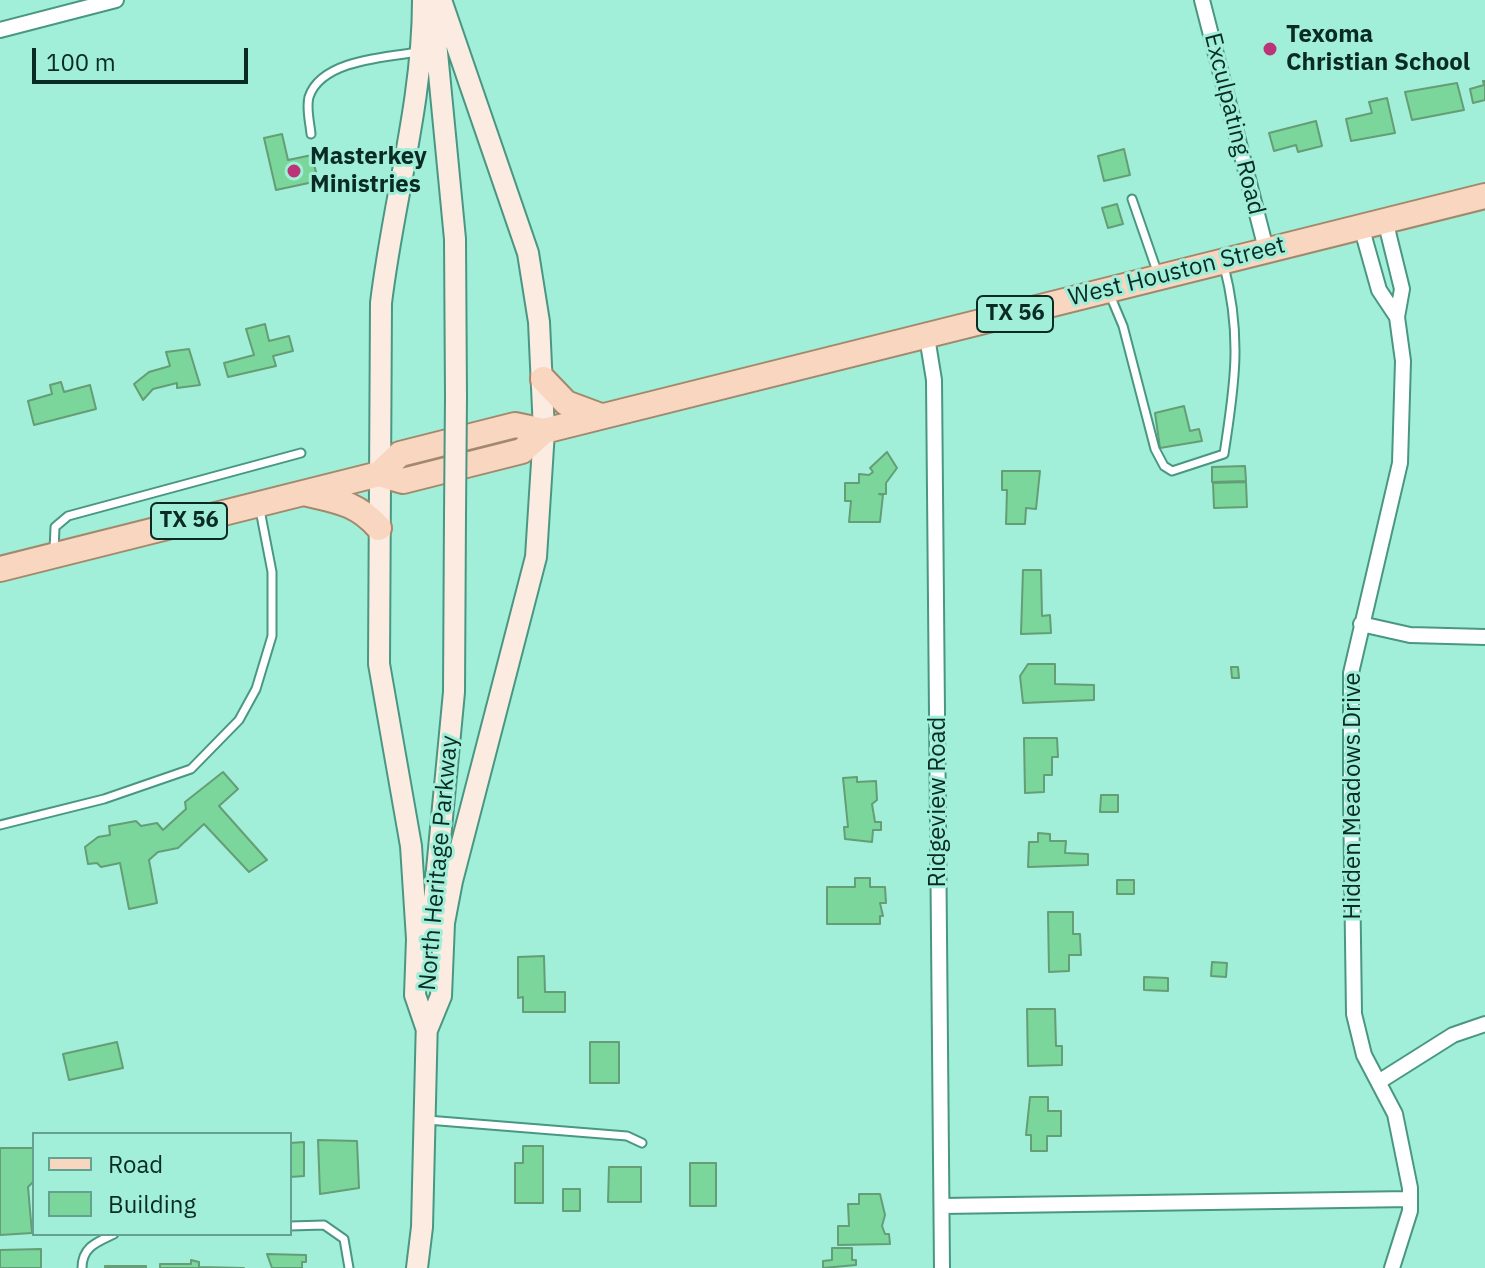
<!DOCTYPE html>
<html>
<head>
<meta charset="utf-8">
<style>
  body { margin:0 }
  #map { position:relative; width:1485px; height:1268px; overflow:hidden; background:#a1efd8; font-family:"IBM Plex Sans",sans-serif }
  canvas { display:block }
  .legend { position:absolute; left:32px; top:1132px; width:260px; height:104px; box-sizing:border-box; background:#a1efd8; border:2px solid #64a190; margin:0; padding:10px 14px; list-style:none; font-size:24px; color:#092b23 }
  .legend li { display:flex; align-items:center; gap:16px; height:40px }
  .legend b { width:40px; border:2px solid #64a190 }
  .scale { position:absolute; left:32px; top:48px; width:216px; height:36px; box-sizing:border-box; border:4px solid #092b23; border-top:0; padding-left:10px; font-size:24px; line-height:28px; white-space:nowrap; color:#092b23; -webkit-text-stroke:6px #a1efd8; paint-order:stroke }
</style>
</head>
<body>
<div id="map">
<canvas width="1485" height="1268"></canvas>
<ul class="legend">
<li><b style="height:10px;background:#f8d6c0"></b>Road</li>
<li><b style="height:22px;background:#7bd69b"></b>Building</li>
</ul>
<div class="scale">100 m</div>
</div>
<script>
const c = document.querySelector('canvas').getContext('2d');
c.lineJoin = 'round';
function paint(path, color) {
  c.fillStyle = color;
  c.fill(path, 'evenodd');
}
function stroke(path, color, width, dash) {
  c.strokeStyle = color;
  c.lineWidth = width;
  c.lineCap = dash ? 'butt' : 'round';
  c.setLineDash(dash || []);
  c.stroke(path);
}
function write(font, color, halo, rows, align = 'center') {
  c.font = font + ' "IBM Plex Sans",sans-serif';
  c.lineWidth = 6;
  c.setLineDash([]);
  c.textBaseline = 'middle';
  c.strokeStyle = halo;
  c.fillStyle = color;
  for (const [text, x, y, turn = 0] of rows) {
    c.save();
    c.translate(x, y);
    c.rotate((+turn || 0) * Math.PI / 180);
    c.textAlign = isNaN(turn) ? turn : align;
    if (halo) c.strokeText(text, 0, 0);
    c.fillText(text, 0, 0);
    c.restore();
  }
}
const building = new Path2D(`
  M1483,81H1485V100L1473,103L1470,89L1484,85Z
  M1457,83L1464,110L1412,120L1405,92Z
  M1387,98L1395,133L1351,141L1346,119L1372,113L1369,102Z
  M1316,121L1322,146L1298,152L1296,145L1274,151L1269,133Z
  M282,134L288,160L312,155L318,181L276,190L264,138Z
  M1124,149L1130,175L1104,181L1098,156Z
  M1117,204L1123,224L1108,228L1102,208Z
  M265,324L269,341L289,336L293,351L273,356L276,366L228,377L224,363L254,355L246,329Z
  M189,349L200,385L177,388V383L153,389L143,400L134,384L149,372L170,366L166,352Z
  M61,382L64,392L90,385L96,409L34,425L28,401L52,394L50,385Z
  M1184,406L1190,431L1199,429L1202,441L1160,448L1155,413Z
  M887,452L897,468L886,483V494H879L883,495L880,522H849L851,501H845V483H859V474L869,475L873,472L870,468Z
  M1245,466L1246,481L1212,482V467Z
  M1002,471H1040L1036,509L1026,508L1025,524H1006L1007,490H1002Z
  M1246,482L1247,507L1214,508L1213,483Z
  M1023,570H1041L1042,616L1050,615L1051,633L1021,634Z
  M1028,664H1055V684L1094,685V700L1023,703L1020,676Z
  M1231,667H1238L1239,678H1232Z
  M1024,738H1057L1058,757H1052V775H1044V792L1025,793Z
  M223,772L238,789L219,806L267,860L249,872L204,824L178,848L158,852L149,860L157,903L129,909L120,863L101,867L97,863L88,864L85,847L98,837L110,835L109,826L136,821L141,826L157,823L163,830L186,809L185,802Z
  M857,777V782L876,781L877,800L872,804L875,822H881V830H873L872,842L845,839L844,827H848L843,778Z
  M1101,795H1118V812H1100Z
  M1038,833L1050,834V841H1066L1065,853L1088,854V865L1028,867L1029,842H1038Z
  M855,878H870V887H885L886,903H880L883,916H880V924H827V887H855Z
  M1117,880H1134V894H1117Z
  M1048,912H1073V934H1080L1081,955H1069V971L1049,972Z
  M544,956L545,992H565V1012H523V997L518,998V957Z
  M1212,962L1227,963L1226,977L1211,976Z
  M1144,977L1168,978V991L1144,990Z
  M1027,1009H1055L1056,1046H1062V1065L1028,1066Z
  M117,1042L123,1068L69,1080L63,1054Z
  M590,1042H619V1083H590Z
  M1030,1097H1048V1111H1061V1136H1047V1151H1031V1135H1026Z
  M318,1140L357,1141L359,1188L320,1194Z
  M304,1142V1176L290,1177V1143Z
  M523,1146H543V1203H515V1163H523Z
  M0,1148H34V1181L28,1187L32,1233L0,1235Z
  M690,1163H716V1206H690Z
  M609,1167H641V1202H608Z
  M563,1189H580V1211H563Z
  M859,1194H880L885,1215L882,1226L885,1234H889L890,1244L838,1245V1226H849L848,1204H859Z
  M832,1248H852V1260H856V1265L823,1268V1261L832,1260Z
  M41,1249V1268H0V1250Z
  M267,1254L306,1255V1262H302V1268H272Z
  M191,1260L199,1262V1267L244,1268H160V1264H191Z
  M105,1266H146V1268H105Z`);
const service = new Path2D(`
  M311,134C310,123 306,108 309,97C321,60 386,57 419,52
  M1132,199L1158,274
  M1110,295L1123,326L1155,449L1164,466L1172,471L1224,454C1235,384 1242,335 1224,266
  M54,551L55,527L68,516L301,453
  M0,825L104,799L191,769L239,720L256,689L272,636V572L260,510
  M427,1120L627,1136L642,1143
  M290,1226L324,1225L344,1239L349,1268
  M82,1268C82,1247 97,1242 114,1234`);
const minor = new Path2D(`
  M1202,0L1266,249
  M0,30L116,0
  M1385,220L1402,289L1397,317L1403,361L1400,463L1351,673V794L1354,1014L1364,1055L1395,1114L1410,1188V1211L1392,1268
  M1361,226L1379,290L1397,317
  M927,337L934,380L942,1268
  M1361,624L1410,635L1485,637
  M1380,1081L1453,1035L1485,1024
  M942,1206L1410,1199`);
const secondary = new Path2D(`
  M423,0C423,103 393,202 381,303L379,664L411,846L417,939L415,995L427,1030
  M433,11L455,239L456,397
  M432,922L454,692L455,515
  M427,1030L441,996L444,923L452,881L536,557L544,431L539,322L528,253L441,0
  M417,1268L422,1227L427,1018`);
const primary = new Path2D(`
  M543,379L566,403L601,416
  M379,474L403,481L522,451L544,431
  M308,494C339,501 358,504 379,528
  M0,569L379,474L400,454L515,425L544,431L1485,196`);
const secondaryBridge = new Path2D(`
  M455,515L456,397`);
const markers = [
  [1270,49,8,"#ba3477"],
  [294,171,8,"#ba3477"]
];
const shields = [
  [1015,314,76],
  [189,521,76]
];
const shieldNames = [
  ["TX 56",1015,314],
  ["TX 56",189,521]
];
const poiNames = [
  ["Texoma",1286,35],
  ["Christian School",1286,63],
  ["Masterkey",310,157],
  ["Ministries",310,185]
];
const streetNames = [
  ["Exculpating Road",1234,124,76],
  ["West Houston Street",1177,272,-14],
  ["Hidden Meadows Drive",1353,796,-90],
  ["Ridgeview Road",938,802,-90],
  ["North Heritage Parkway",439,863,-85]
];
paint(building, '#7bd69b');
stroke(building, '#649d76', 2);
stroke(service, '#499783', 11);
stroke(minor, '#499783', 18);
stroke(secondary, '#499783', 24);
stroke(primary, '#a2896e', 28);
stroke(service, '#fff', 7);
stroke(minor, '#fff', 14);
stroke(secondary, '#fcebe0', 20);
stroke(primary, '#f8d6c0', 24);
stroke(secondaryBridge, '#499783', 24, []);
stroke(secondaryBridge, '#fcebe0', 20);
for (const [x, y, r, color] of markers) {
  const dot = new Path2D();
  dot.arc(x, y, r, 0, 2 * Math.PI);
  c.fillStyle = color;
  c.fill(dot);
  stroke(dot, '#a1efd8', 3);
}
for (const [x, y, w] of shields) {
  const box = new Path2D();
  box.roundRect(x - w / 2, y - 18, w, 36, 6);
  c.fillStyle = '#a1efd8';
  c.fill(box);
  stroke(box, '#092b23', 2);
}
write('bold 22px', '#092b23', null, shieldNames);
write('bold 24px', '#092b23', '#a1efd8', poiNames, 'left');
write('24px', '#092b23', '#a1efd8', streetNames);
</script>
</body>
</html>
